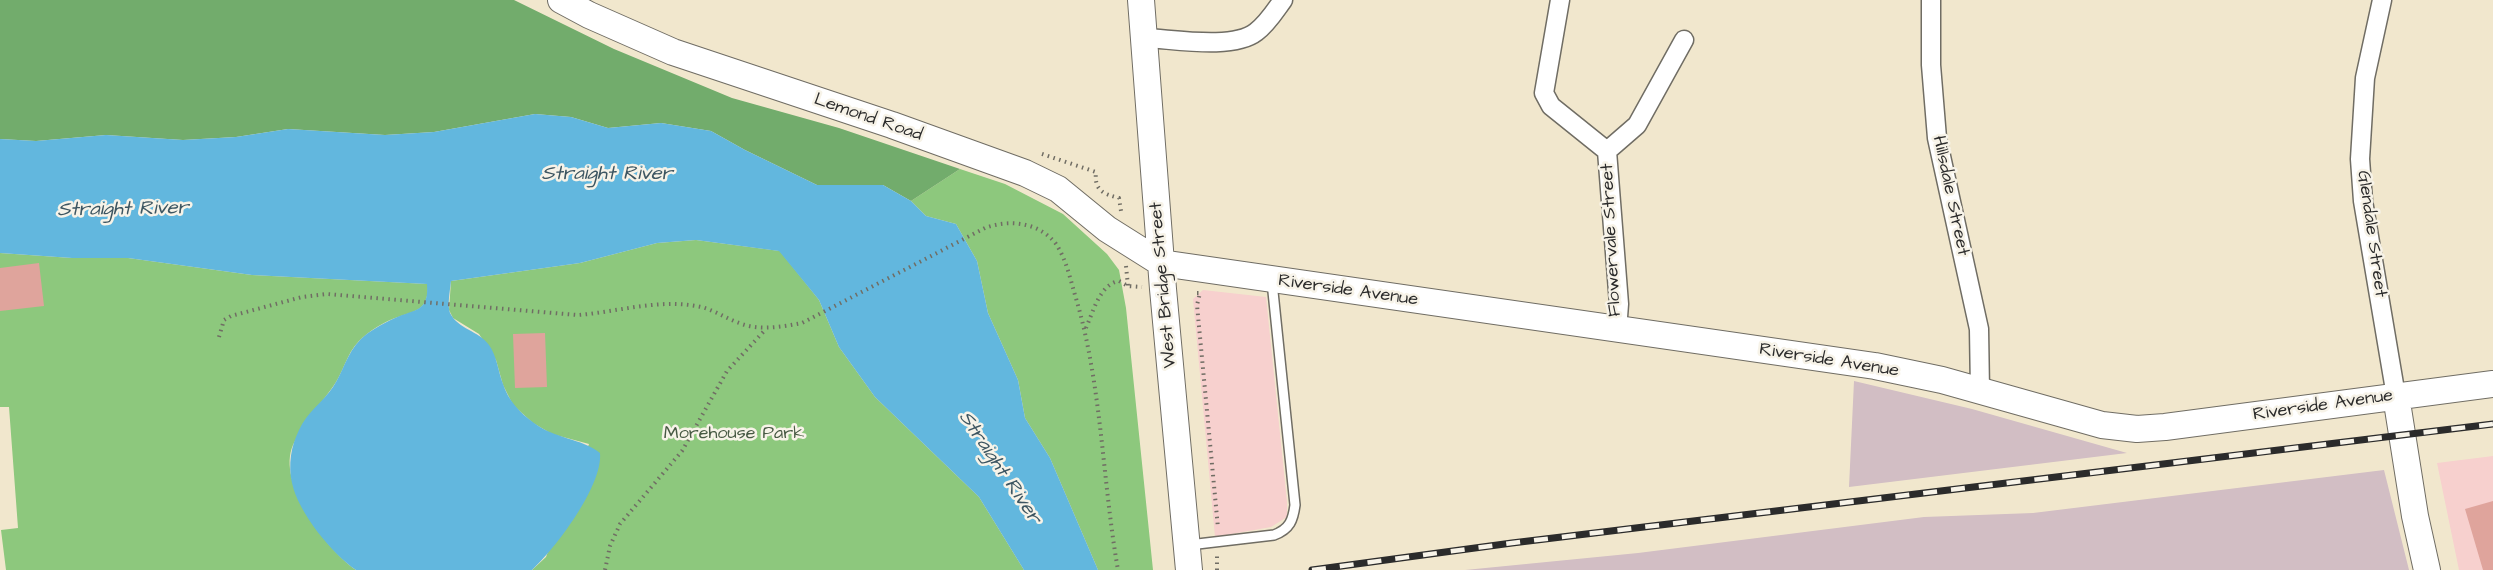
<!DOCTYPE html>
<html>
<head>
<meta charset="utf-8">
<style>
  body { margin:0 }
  canvas { display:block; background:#f1e7cd }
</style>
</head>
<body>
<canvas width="2493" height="570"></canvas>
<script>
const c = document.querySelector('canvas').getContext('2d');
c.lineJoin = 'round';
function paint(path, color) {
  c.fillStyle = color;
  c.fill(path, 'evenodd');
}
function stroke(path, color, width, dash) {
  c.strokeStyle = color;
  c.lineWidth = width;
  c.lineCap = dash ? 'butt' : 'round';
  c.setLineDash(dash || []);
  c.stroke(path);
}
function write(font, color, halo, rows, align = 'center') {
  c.font = font + ' "Architects Daughter",sans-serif';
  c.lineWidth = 5;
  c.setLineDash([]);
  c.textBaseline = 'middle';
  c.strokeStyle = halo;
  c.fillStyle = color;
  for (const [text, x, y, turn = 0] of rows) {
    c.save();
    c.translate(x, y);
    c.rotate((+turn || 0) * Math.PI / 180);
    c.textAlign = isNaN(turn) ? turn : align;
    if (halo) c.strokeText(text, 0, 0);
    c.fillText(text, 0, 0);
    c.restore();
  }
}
const built = new Path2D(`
  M1203,290L1266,297L1287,502V517L1271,527L1215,537L1193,299Z
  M2493,456V570H2459L2437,463Z`);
const industrial = new Path2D(`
  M1854,381L1972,409L2127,453L1849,487Z
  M2384,470L2409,570H1465L1638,553L1924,517L2033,513Z`);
const green = new Path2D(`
  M960,169L1005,184L1063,214L1107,254L1119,270L1126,308L1153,570H1098L1050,458L1025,418L1018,380L988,313L977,261L956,224L926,216L911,201Z
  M696,240L780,251L819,300L839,347L875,397L979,497L1024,570H532L546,557L589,444L552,434L533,423L513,405L503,385L496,360L479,334L453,318L449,310L451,281L580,263L657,243Z
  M0,253L72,258H128L252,275L428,284C428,309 419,310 398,317C385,321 369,331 359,341C346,354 343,374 332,388C319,406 302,425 293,445C276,483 327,550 356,570H6L1,530L18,528L9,407H0Z`);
const forest = new Path2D(`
  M0,0H514L614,49L732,98L839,128L960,169L911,201L883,185H817L745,150L711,131L661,123L608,128L571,117L535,114L434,132L385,135L288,129L236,137L183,140L106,135L36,141L0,139Z`);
const water = new Path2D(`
  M535,114L571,117L608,128L661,123L711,131L745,150L817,185H883L911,201L926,216L956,224L977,261L988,313L1018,380L1025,418L1050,458L1098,570H1024L979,497L875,397L839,347L819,300L779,251L696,240L657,243L580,263L451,281C450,291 447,305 450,313C458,329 479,331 489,345C497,356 498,371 503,384C508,400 520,413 534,423C555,439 581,438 600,453C603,486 555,549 532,570H356C332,554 298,512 292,483C288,465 291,446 299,430C307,412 322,403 333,387C343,372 347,353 360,340C369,331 382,324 395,318C415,309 429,312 427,284L252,275L128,258H72L0,253V139L36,141L106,135L183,140L236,137L288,129L385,135L434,132Z`);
const building = new Path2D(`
  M39,263L44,306L0,311V268Z
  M545,333L547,387L515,388L513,334Z
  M2493,501V570H2483L2465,509Z`);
const path = new Path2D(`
  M1042,154L1096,172C1094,190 1103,194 1119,198L1121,211
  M1126,266L1128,286
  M1197,293H1200L1197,305L1218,528
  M1086,328C1093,312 1100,284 1119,281L1128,286L1142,287
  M219,337L224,320L231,316L302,297L327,294L578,315C617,312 657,299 696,306C711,308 725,318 739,323C759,331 781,327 802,323L985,228C1009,219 1039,222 1056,244C1066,259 1070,278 1075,295C1102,384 1102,479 1118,570
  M605,570L610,546L620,524L682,451L727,371L766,329
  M1217,570V556`);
const lane = new Path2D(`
  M1189,545L1274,535C1290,529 1293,520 1295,505L1272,282`);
const street = new Path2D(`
  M1560,0L1544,93L1551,106L1607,151L1619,304L1617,330
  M1931,0V65L1937,138L1979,329L1980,391
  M2382,0L2365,78L2360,159L2363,201L2396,396
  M1145,38C1173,39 1233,50 1256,32C1267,24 1275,11 1283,0
  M1607,151L1637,125L1684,40`);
const secondary = new Path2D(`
  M561,0L589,15L673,52L892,125L1025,173L1058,189L1107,229L1161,263L1875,366L1942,380L2102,425L2137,429L2165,427L2493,384
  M1141,0L1163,289L1189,570
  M2396,396L2415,516L2427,570`);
const rail = new Path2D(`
  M1312,570L1512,543L2493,424`);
const streetNames = [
  ["Lemond Road",868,118,19],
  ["Hillsdale Street",1950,196,78],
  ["Glendale Street",2371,234,82],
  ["Flowervale Street",1612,240,-93],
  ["West Bridge Street",1164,285,-95],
  ["Riverside Avenue",1348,291,8],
  ["Riverside Avenue",1829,361,9],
  ["Riverside Avenue",2323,406,-8]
];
const parkNames = [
  ["Morehouse Park",734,434]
];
const waterNames = [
  ["Straight River",607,175],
  ["Straight River",123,210,-1],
  ["Straight River",999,468,56]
];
paint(built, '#f7d0ce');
paint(industrial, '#d2bec4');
paint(green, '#8dc87d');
paint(forest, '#72ac6c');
paint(water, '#62b7de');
paint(building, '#dfa49c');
stroke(lane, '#706d64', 12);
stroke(street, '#706d64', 21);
stroke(secondary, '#706d64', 28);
stroke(path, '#706d64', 4, [1.5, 4.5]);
stroke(lane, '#fff', 9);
stroke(street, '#fff', 18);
stroke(secondary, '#fff', 26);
stroke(rail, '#2b2b2b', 7);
stroke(rail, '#f7f3e8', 4.5, [14]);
write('18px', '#2b2b2b', '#f7f3e8', streetNames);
write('18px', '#485a44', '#f7f3e8', parkNames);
write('italic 20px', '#3c5561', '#f7f3e8', waterNames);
</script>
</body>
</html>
